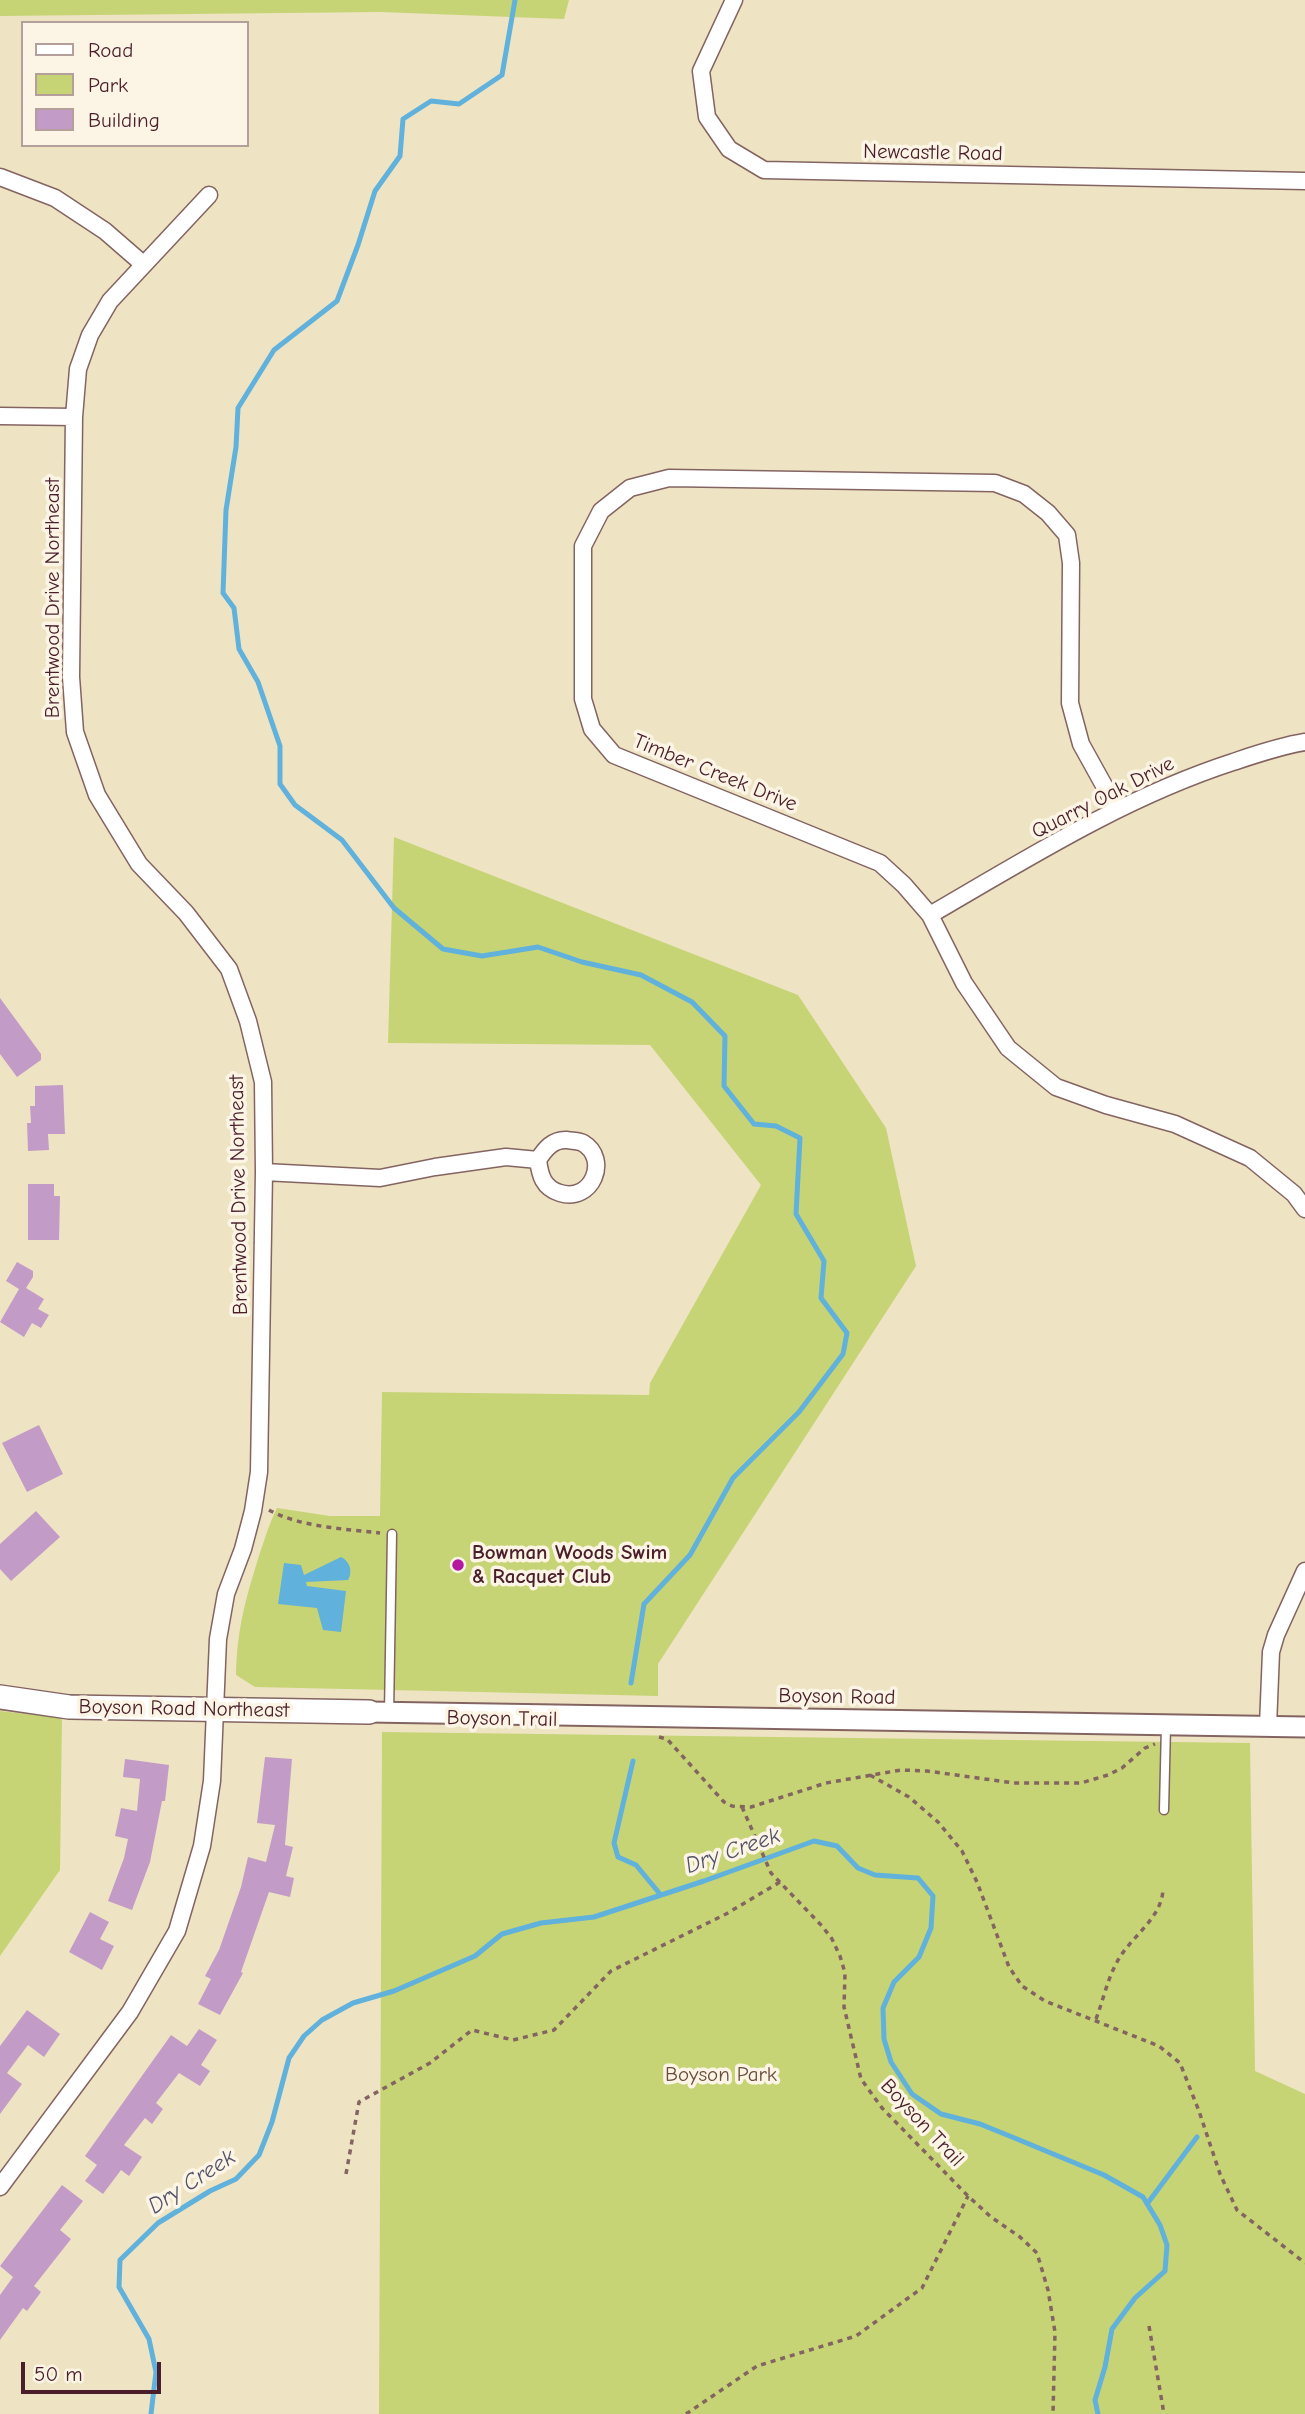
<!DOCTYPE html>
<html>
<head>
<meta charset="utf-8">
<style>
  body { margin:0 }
  #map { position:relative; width:1305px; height:2414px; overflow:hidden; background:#eee4c4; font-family:"Comic Neue",sans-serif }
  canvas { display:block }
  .legend { position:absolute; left:21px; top:21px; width:228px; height:126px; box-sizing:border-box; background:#fcf5e5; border:2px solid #b59f9b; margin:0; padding:9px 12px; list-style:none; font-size:21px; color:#4a1f2b }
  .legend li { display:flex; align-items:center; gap:14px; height:35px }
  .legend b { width:35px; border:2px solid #b59f9b }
  .scale { position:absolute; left:21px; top:2362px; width:140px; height:32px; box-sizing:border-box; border:4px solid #4a1f2b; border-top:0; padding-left:9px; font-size:21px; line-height:24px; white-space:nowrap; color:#4a1f2b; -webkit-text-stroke:5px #fcf5e5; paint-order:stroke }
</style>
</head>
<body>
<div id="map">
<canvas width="1305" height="2414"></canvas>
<ul class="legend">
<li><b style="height:9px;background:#fff"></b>Road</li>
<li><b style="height:19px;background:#c6d475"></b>Park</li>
<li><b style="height:19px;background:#c29cc6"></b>Building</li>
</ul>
<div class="scale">50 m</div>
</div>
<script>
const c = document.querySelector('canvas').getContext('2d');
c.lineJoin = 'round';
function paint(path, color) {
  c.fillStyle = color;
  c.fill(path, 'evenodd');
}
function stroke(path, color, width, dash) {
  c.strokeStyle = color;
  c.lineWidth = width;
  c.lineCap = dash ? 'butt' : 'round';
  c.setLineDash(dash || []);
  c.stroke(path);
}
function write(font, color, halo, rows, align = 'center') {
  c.font = font + ' "Comic Neue",sans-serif';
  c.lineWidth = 7;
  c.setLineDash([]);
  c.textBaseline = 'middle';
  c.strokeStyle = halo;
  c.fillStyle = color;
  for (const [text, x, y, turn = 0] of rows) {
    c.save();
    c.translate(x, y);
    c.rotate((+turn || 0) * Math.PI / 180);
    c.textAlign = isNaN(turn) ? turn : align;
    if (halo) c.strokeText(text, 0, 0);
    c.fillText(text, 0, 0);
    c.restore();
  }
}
const green = new Path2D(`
  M0,0H569L564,19L380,12L0,16Z
  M394,837L798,995L886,1128L916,1266L658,1664V1696L255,1687L236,1675C237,1630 245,1601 258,1559C264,1541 269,1524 277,1508L330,1516H380L382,1392L649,1395L650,1383L761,1185L650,1045L388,1043Z
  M0,1711L62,1718L60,1870L0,1956Z
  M382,1732L1250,1743L1255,2071L1305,2094V2414H379Z`);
const water = new Path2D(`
  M341,1557C350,1561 353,1572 348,1580L306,1582L307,1586L346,1591L341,1632L323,1630L317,1608L278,1604L284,1563L301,1565L304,1575Z`);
const stream = new Path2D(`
  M515,0L502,75L459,104L431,101L403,119L400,156L375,191L358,245L337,301L274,350L238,408L236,447L226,510L223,593L234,608L239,649L258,682L280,746V784L295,805L342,840L394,908L443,949L482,956L538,947L582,962L641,975L692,1002L725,1036L724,1086L754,1124L776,1126L800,1138L796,1214L824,1261L821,1298L847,1333L843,1354L799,1412L733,1478L690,1555L644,1604L631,1683
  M633,1761L614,1843L618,1857L636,1865L660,1894
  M1147,2204L1197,2137
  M151,2414L156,2372L149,2339L119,2287L120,2260L158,2223L210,2191L236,2179L259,2155L272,2122L289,2058L304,2036L322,2020L353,2003L394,1991L475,1956L502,1934L541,1923L594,1917L704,1881L814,1841L837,1846L858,1868L875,1875L918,1878L933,1896L931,1928L919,1957L894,1982L883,2008L884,2039L891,2062L912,2094L941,2114L980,2124L1017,2139L1104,2175L1143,2197L1160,2225L1167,2245L1165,2271L1135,2298L1112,2329L1105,2367L1095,2400L1098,2414`);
const building = new Path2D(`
  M0,998L41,1054V1060L17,1077L0,1054Z
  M63,1085L65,1134H48L49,1150L28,1151L27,1123H31L30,1106H35V1086Z
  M28,1184H54V1196H60L59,1240H28Z
  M17,1262L33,1271V1277L26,1288L44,1299L38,1309L49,1315L41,1328L32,1323L24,1337L0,1322L19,1289L6,1281Z
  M39,1425L63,1474L27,1492L2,1443Z
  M36,1511L60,1537L11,1581L0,1569V1544Z
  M265,1757L292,1759L285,1845L293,1847L286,1876L294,1878L290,1897L269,1892L241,1972L243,1973L220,2015L198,2004L211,1979L205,1976L219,1950L241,1887L248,1857L266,1862L275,1825L257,1823Z
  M125,1759L169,1765L165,1801H162L150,1862L132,1910L108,1901L124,1858L128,1839L115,1836L121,1808L137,1811L140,1779L123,1777Z
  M90,1912L109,1922L100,1939L114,1946L102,1970L69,1952Z
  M27,2010L60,2034L44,2057L28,2045L7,2073L22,2084L0,2114V2046Z
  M199,2029L217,2040L201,2065L210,2071L200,2086L179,2073L156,2103L163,2109L152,2124L145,2118L124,2145L142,2157L129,2176L121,2170L103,2194L85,2181L97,2165L85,2156L171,2035L187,2046Z
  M62,2185L83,2201L60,2230L71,2239L34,2286L41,2292L27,2311L23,2308L0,2340V2295L13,2277L0,2266Z`);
const path = new Path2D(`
  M269,1510C300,1527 345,1529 380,1533
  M659,1737L667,1739L724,1802L732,1806L751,1807L826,1783L901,1770L927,1771L1014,1783H1081L1108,1775L1122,1768L1145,1748L1155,1744
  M870,1775L909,1797L938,1822L962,1851L977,1882L1009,1967L1022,1986L1045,2001L1159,2046L1180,2063L1199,2111L1220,2174L1237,2210L1305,2263
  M742,1807L771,1873L822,1926L832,1939L840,1956L845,1973L844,2007L861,2079L882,2108L968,2196L991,2217L1020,2237L1037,2253L1048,2290L1055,2332L1053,2414
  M1096,2019C1103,2001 1107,1980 1117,1962C1130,1937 1163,1918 1163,1888
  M346,2174L359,2102L430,2063L472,2030L513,2040L554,2030L611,1971L726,1914L780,1882
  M1149,2326L1164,2414
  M686,2414L757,2366L856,2336L922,2288L968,2196`);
const service = new Path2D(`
  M389,1713L392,1534
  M1164,1810L1166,1725`);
const minor = new Path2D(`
  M734,0L701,71L707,117L729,149L764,170L1305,181
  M0,177L55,198L105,231L143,264
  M0,416L74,417
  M1117,809L1081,744L1070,703L1071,563L1067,535L1048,513L1024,494L995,483L669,478L630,488L601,511L583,546V699L592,729L614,755L880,863L904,885L930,915L964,983L1008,1048L1056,1087L1106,1105L1175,1124L1250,1158L1294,1194L1305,1209
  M930,915C1028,858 1125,797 1233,762C1257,754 1280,746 1305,742
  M264,1172L380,1178L435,1167L506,1157L538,1160C540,1175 543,1188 560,1193C592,1203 610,1159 583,1143C579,1141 572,1141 567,1140C553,1139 545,1149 538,1160
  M1268,1726L1271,1652L1276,1635L1305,1571
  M0,2187L130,2012L177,1931L202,1846L212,1781L218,1639L226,1594L243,1549L253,1511L259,1472L264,1172L263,1082L248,1021L229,969L186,913L139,864L97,795L75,732L71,677L74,417L78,369L90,335L110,301L209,195`);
const tertiary = new Path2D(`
  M369,1712L1305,1727`);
const secondary = new Path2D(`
  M0,1697L69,1707L369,1712`);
const markers = [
  [458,1565,7,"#b5179e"]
];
const streetNames = [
  ["Newcastle Road",933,153,1],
  ["Brentwood Drive Northeast",53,598,-90],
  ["Timber Creek Drive",715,773,22],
  ["Quarry Oak Drive",1103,798,-27],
  ["Brentwood Drive Northeast",239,1195,-91],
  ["Boyson Road",837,1697,1],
  ["Boyson Road Northeast",184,1709,1],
  ["Boyson Trail",502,1719,1],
  ["Boyson Trail",922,2123,47]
];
const poiNames = [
  ["Bowman Woods Swim",472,1553],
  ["& Racquet Club",472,1577]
];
const parkNames = [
  ["Boyson Park",721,2075]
];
const waterNames = [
  ["Dry Creek",733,1851,-19],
  ["Dry Creek",192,2182,-33]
];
paint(green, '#c6d475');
paint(water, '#60b1db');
stroke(stream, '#60b1db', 5);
paint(building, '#c29cc6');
stroke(service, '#836461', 11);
stroke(minor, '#836461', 19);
stroke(tertiary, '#836461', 23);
stroke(secondary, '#836461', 26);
stroke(path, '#836461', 3.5, [5, 5]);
stroke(service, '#fff', 8);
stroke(minor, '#fff', 16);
stroke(tertiary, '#fff', 19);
stroke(secondary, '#fff', 23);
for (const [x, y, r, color] of markers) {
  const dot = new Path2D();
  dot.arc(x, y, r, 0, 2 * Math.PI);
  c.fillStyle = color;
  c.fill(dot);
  stroke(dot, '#fcf5e5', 2.5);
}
write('21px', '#4a1f2b', '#fcf5e5', streetNames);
write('bold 21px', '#4a1f2b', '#fcf5e5', poiNames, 'left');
write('21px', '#694c3e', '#fcf5e5', parkNames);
write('italic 23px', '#525269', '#fcf5e5', waterNames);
</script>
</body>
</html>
